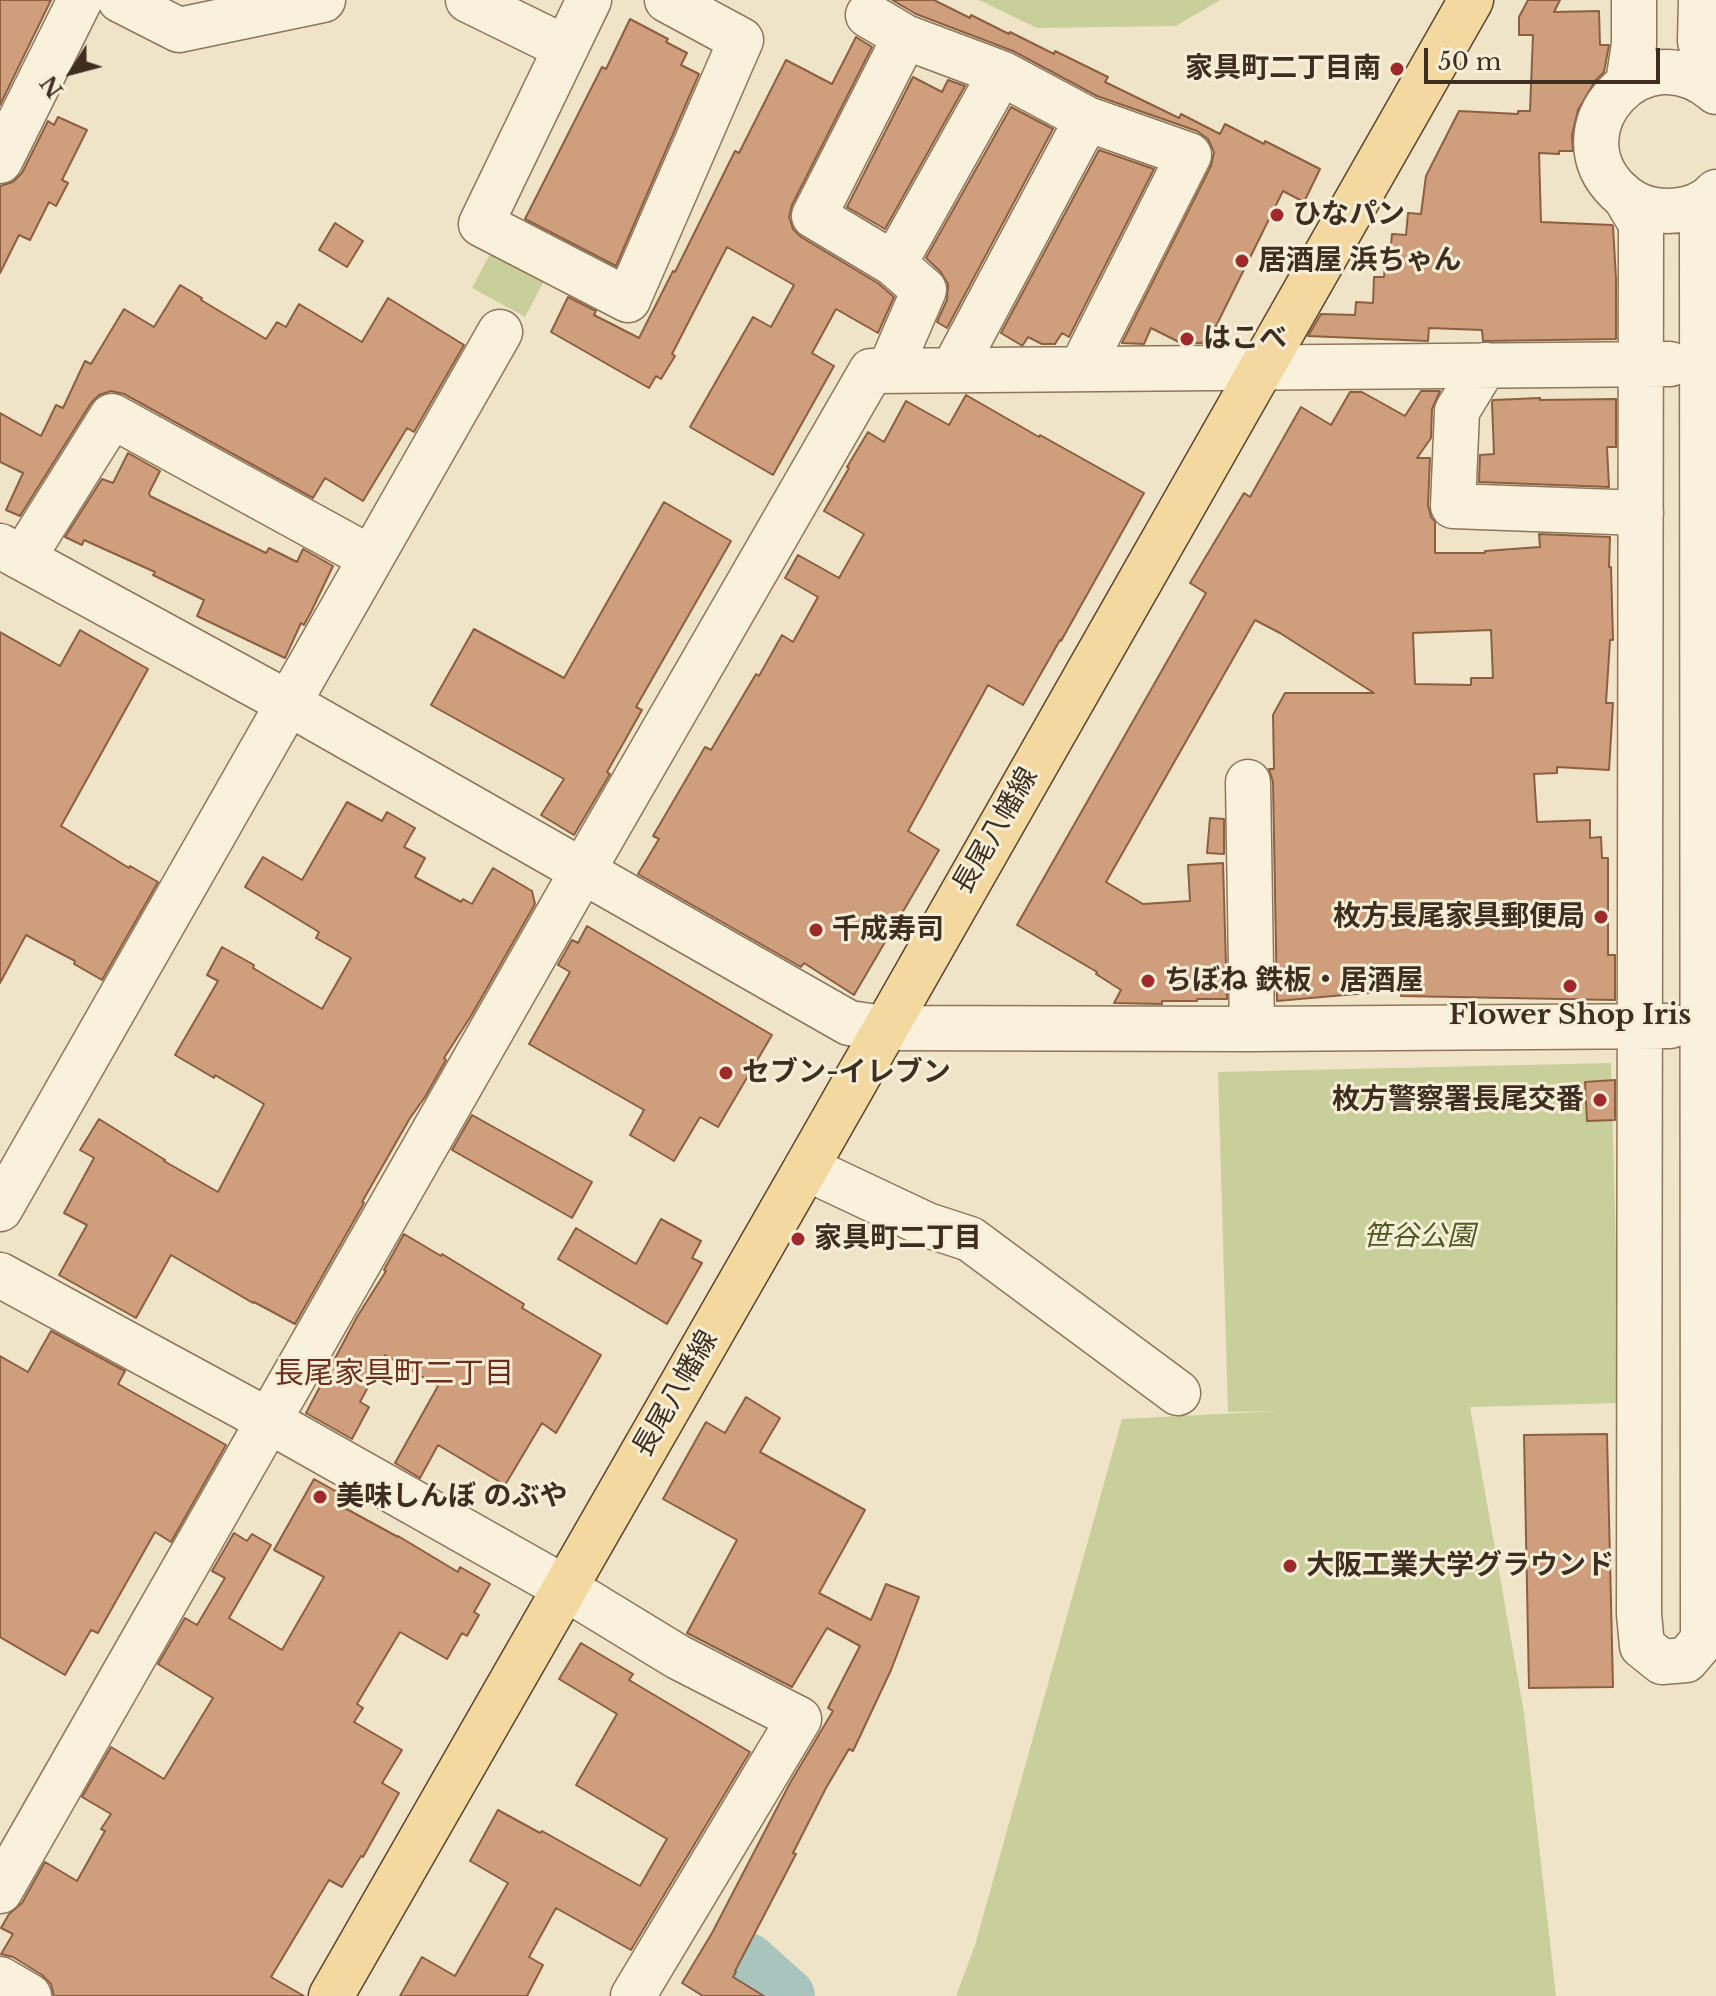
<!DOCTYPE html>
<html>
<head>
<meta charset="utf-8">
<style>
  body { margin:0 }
  #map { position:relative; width:1716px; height:1996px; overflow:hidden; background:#f0e4c8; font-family:"Libre Baskerville",serif }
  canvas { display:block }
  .north { position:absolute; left:32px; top:32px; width:80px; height:80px; -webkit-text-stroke:6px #f7eed8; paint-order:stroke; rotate:234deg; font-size:22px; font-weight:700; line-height:32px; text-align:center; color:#3d2e20 }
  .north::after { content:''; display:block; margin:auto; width:28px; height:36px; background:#3d2e20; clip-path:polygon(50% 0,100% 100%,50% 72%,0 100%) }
  .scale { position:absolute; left:1424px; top:48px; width:236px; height:36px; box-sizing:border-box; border:4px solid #3d2e20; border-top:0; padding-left:10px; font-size:24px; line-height:28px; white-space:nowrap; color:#3d2e20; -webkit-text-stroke:6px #f7eed8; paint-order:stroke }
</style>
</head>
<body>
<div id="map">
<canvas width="1716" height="1996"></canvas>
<div class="north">N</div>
<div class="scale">50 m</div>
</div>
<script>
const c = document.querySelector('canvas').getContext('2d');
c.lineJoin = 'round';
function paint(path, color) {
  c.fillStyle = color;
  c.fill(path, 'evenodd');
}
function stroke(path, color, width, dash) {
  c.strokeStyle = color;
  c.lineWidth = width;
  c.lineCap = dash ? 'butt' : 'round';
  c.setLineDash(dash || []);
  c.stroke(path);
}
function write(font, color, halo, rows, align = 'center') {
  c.font = font + ' "Libre Baskerville","Noto Sans JP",serif';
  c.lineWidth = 6;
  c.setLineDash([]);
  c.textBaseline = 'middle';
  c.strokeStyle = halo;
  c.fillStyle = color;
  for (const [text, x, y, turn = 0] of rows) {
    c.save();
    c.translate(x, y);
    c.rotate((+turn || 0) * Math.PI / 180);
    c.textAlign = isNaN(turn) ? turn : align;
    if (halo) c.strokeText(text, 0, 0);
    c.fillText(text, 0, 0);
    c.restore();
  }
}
const green = new Path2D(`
  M979,0H1220L1176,26L1037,28Z
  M491,252L544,281L525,317L472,288Z
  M1611,1063L1620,1403L1470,1407L1524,1713L1556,1996H956L975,1945L1122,1419L1278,1411L1228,1412L1218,1072Z`);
const river = new Path2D(`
  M748,1961L787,1996`);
const building = new Path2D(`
  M0,0H51L0,105Z
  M892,0H934L970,18L971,15L1009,34L1010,32L1054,54L1055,51L1108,77L1105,82L1179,118L1181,114L1220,134L1225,124L1264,144L1265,141L1320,169L1304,202L1283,191L1214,330L1210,328L1202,343H1181L1151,328L1144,344L1122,343L1211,166L1214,152L1208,139L1197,131L1097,96L1013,51L916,14Z
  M1528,0H1560L1554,12L1599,11L1600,45H1609L1604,72L1595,81L1578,110L1572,135L1573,151H1559V154L1539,153L1541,222L1612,225L1613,226L1616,279V339L1483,341L1482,330L1429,328L1428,341L1308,336L1321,314L1355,315L1356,302L1373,303L1374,277H1384L1386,256H1390L1392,234L1406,235L1408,213L1421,214L1426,176L1459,111L1518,114V111H1530L1533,35H1519V17Z
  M630,19L668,39L666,42L687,53L681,65L699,74L616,266L525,219L602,67L606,69Z
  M856,37L872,47L792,205L789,217L793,229L801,237L879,284L894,297L878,333L836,309L812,353L834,366L773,475L690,427L753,317L771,327L794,285L727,247L672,354L675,356L661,379L656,376L649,388L551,332L568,297L596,311L594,315L639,338L673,271L675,272L735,151L739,153L786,60L832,84Z
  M913,77L942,92L948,80L965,86L885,229L847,207Z
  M1011,107L1053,129L947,328L937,322L947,300L948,284L940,271L926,258Z
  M58,117L87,130L62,180L68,183L56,206L49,202L30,240L19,235L0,273V186L13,182L22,173L48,121L54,125Z
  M1099,150L1154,169L1069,337L1062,333L1055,344H1042L1028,337L1023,345H1021L1001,333Z
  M335,223L363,241L347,267L319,250Z
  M180,285L202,298L201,300L266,339L277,322L286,327L299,304L362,342L388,298L464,345L414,432L407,428L363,501L325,478L313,498L124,394L111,391L99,395L91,403L20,516L6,510L23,473L0,462V413L41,436L56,405L63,408L85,361L91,364L124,309L154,327Z
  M1421,391H1440L1432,409L1431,438L1417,458H1430L1428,505L1431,517L1435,522V553H1485V551L1540,547L1539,534L1610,537L1609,567H1611L1613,640H1610L1606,703H1613L1609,770L1557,767V773L1534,774L1537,822L1590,820V838L1601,837L1602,858H1608V955H1615V1000L1401,996V990L1277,1001L1273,782L1269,769H1274L1273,715L1285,693H1374L1280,633L1255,620L1106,882L1143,904L1190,901L1188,865L1223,863L1227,999H1197V1001H1162V1004L1114,1003L1121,990L1096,974L1097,972L1017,925L1206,593L1190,583L1244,493L1250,497L1301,407L1331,425L1350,392H1362L1405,416ZM1491,630L1493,678H1471V685L1415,684L1413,633Z
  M966,395L1039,437L1040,435L1144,493L1061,641L1060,640L1023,705L988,685L908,831L939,850L854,995L804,963L801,967L638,874L659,839L653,836L705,747L711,750L756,674L759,676L782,635L793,642L818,597L785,578L798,555L839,578L864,534L824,511L849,468L847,467L868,432L884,442L906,401L949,425Z
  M1540,398V400L1616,399V447H1607L1609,487L1479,482L1480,455L1494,454L1492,402L1493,400Z
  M128,453L160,471L149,493L150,496L266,553L269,548L297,562L303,549L333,566L311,612L304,625L301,623L285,658L197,616L204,600L153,575L155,572L84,540L82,545L65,537L102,479L113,483Z
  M664,502L731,541L636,707L642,710L607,772L610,774L574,835L541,815L564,779L431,705L474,629L564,678Z
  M80,630L148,669L61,826L129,868L130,866L158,882L102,980L74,964L75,961L26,935L0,983V632L60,666Z
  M347,802L382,821L387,812L415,828L404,847L425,858L415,877L461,902L463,899L472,904L493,868L532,891L535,904L471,1016L444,1058L446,1060L425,1097L410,1118L362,1202L364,1203L295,1324L254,1302L253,1303L171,1255L136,1318L59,1275L87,1225L64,1213L94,1158L80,1150L99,1119L165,1160L164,1161L218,1192L264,1104L215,1075L214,1078L175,1055L218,981L207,975L222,947L254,965L253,968L322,1009L351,958L316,938L319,932L245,887L263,857L302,880Z
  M1210,818L1224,819V854L1207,853Z
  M587,926L772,1035L718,1127L700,1117L674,1161L630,1135L644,1110L529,1044L570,972L558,965L572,940L578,943Z
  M1615,1080V1120L1587,1121L1585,1082Z
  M472,1115L592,1182L572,1218L452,1150Z
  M661,1219L701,1241L692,1258L702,1263L667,1324L558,1259L576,1228L636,1264Z
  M404,1234L441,1256L442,1254L524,1304L522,1308L601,1355L556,1433L542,1423L505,1485L438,1445L420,1478L395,1463L438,1386L385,1355L360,1402L369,1407L352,1439L306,1413L357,1317L386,1271L384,1270Z
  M51,1331L125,1371L118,1384L226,1445L171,1542L155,1532L98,1633L91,1630L65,1675L0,1637V1356L28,1372Z
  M746,1397L780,1418L760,1452L865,1510L819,1593L871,1620L886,1584L919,1597L891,1670L853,1751L849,1749L826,1788L793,1853L796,1854L735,1971L736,1972L733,1977L764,1996H703L682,1983L712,1933L790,1783L833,1711L828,1708L860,1646L827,1628L792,1687L687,1633L737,1540L663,1499L706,1422L725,1433Z
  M1607,1434L1613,1687L1529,1688L1524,1435Z
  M314,1479L348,1498L343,1507L398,1537V1536L458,1572L460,1567L490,1584L474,1612L479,1615L467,1636L462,1633L447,1659L400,1632L357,1704L363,1708L354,1722L402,1750L382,1783L399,1793L363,1857L361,1856L342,1887L329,1880L271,1977L304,1996H54L51,1984L42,1975L13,1957L1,1954L13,1934L1,1928L9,1914L22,1903L45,1862L77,1881L105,1831L101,1829L111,1814L82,1797L111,1747L164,1779L213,1698L158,1664L185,1618L197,1625L225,1578L212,1571L234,1533L247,1541L252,1534L271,1545L229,1618L282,1650L324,1577L274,1550Z
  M581,1643L633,1674L629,1680L750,1752L631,1950L556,1908L529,1957L543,1965L527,1996H400L422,1957L455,1976L508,1883L470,1861L498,1810L540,1833L542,1831L640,1886L667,1839L576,1785L617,1714L559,1679Z`);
const minor = new Path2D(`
  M120,0L179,30L323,0
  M468,0L566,48
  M589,0L481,224L628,300L741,40L667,0
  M1701,0L1700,41L1714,90
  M868,15L905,37
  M1628,83L1634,44V0
  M1716,92C1644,29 1554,129 1618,191C1628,201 1640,208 1655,210C1676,213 1701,209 1716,192
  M0,161L80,0
  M1626,199L1641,224L1639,1614L1642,1646L1662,1662L1686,1660L1703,1640L1702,225L1712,196
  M894,264L1001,73
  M1485,365L1457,411L1453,506L1641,513
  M953,370L1087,119
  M889,371L924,290L894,264L814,216L905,37L1001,73L1087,119L1189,155L1081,369
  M0,546L288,703L849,1023L884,1028L1252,1029L1670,1026
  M23,558L112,416L371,558
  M1248,782L1252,1029
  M806,1168L927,1225L970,1239L1178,1393
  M0,1209L500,332
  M0,1275L269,1421L565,1588L678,1657L799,1719L633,1996
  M0,1891L582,872L871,371L1670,364
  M0,1979L29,1996`);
const major = new Path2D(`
  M331,1996L806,1168L1471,0`);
const markers = [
  [1397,69,8,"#9e2a2b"],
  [1277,215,8,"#9e2a2b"],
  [1242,261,8,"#9e2a2b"],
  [1187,339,8,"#9e2a2b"],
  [1601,917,8,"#9e2a2b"],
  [816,930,8,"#9e2a2b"],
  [1148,981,8,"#9e2a2b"],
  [1570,986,8,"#9e2a2b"],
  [726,1073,8,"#9e2a2b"],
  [1600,1100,8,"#9e2a2b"],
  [798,1239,8,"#9e2a2b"],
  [320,1497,8,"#9e2a2b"],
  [1290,1566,8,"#9e2a2b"]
];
const poiNames = [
  ["家具町二丁目南",1381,69,"right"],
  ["ひなパン",1293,215],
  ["居酒屋 浜ちゃん",1258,261],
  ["はこべ",1203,339],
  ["枚方長尾家具郵便局",1585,917,"right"],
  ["千成寿司",832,930],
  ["ちぼね 鉄板・居酒屋",1164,981],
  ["Flower Shop Iris",1570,1016,"center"],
  ["セブン-イレブン",742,1073],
  ["枚方警察署長尾交番",1584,1100,"right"],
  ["家具町二丁目",814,1239],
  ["美味しんぼ のぶや",336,1497],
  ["大阪工業大学グラウンド",1306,1566]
];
const streetNames = [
  ["長尾八幡線",996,831,-60],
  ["長尾八幡線",676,1394,-60]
];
const parkNames = [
  ["笹谷公園",1419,1237]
];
const neighbourhoodNames = [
  ["長尾家具町二丁目",394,1375]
];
paint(green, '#c9cf9b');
stroke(river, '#a9c4bc', 56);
paint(building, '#cf9f7d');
stroke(building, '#8d5f41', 2);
stroke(minor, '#8d765c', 47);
stroke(major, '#5b4430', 47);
stroke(minor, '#faf1dc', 44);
stroke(major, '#f3d9a0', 44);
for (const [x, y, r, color] of markers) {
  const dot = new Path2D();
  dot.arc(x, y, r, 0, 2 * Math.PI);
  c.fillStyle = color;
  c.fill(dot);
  stroke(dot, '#f7eed8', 3);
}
write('bold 28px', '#3d2e20', '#f7eed8', poiNames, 'left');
write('28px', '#3d2e20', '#f7eed8', streetNames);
write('italic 28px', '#4d5a26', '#f7eed8', parkNames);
write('30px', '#6b2e1e', '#f7eed8', neighbourhoodNames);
</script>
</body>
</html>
